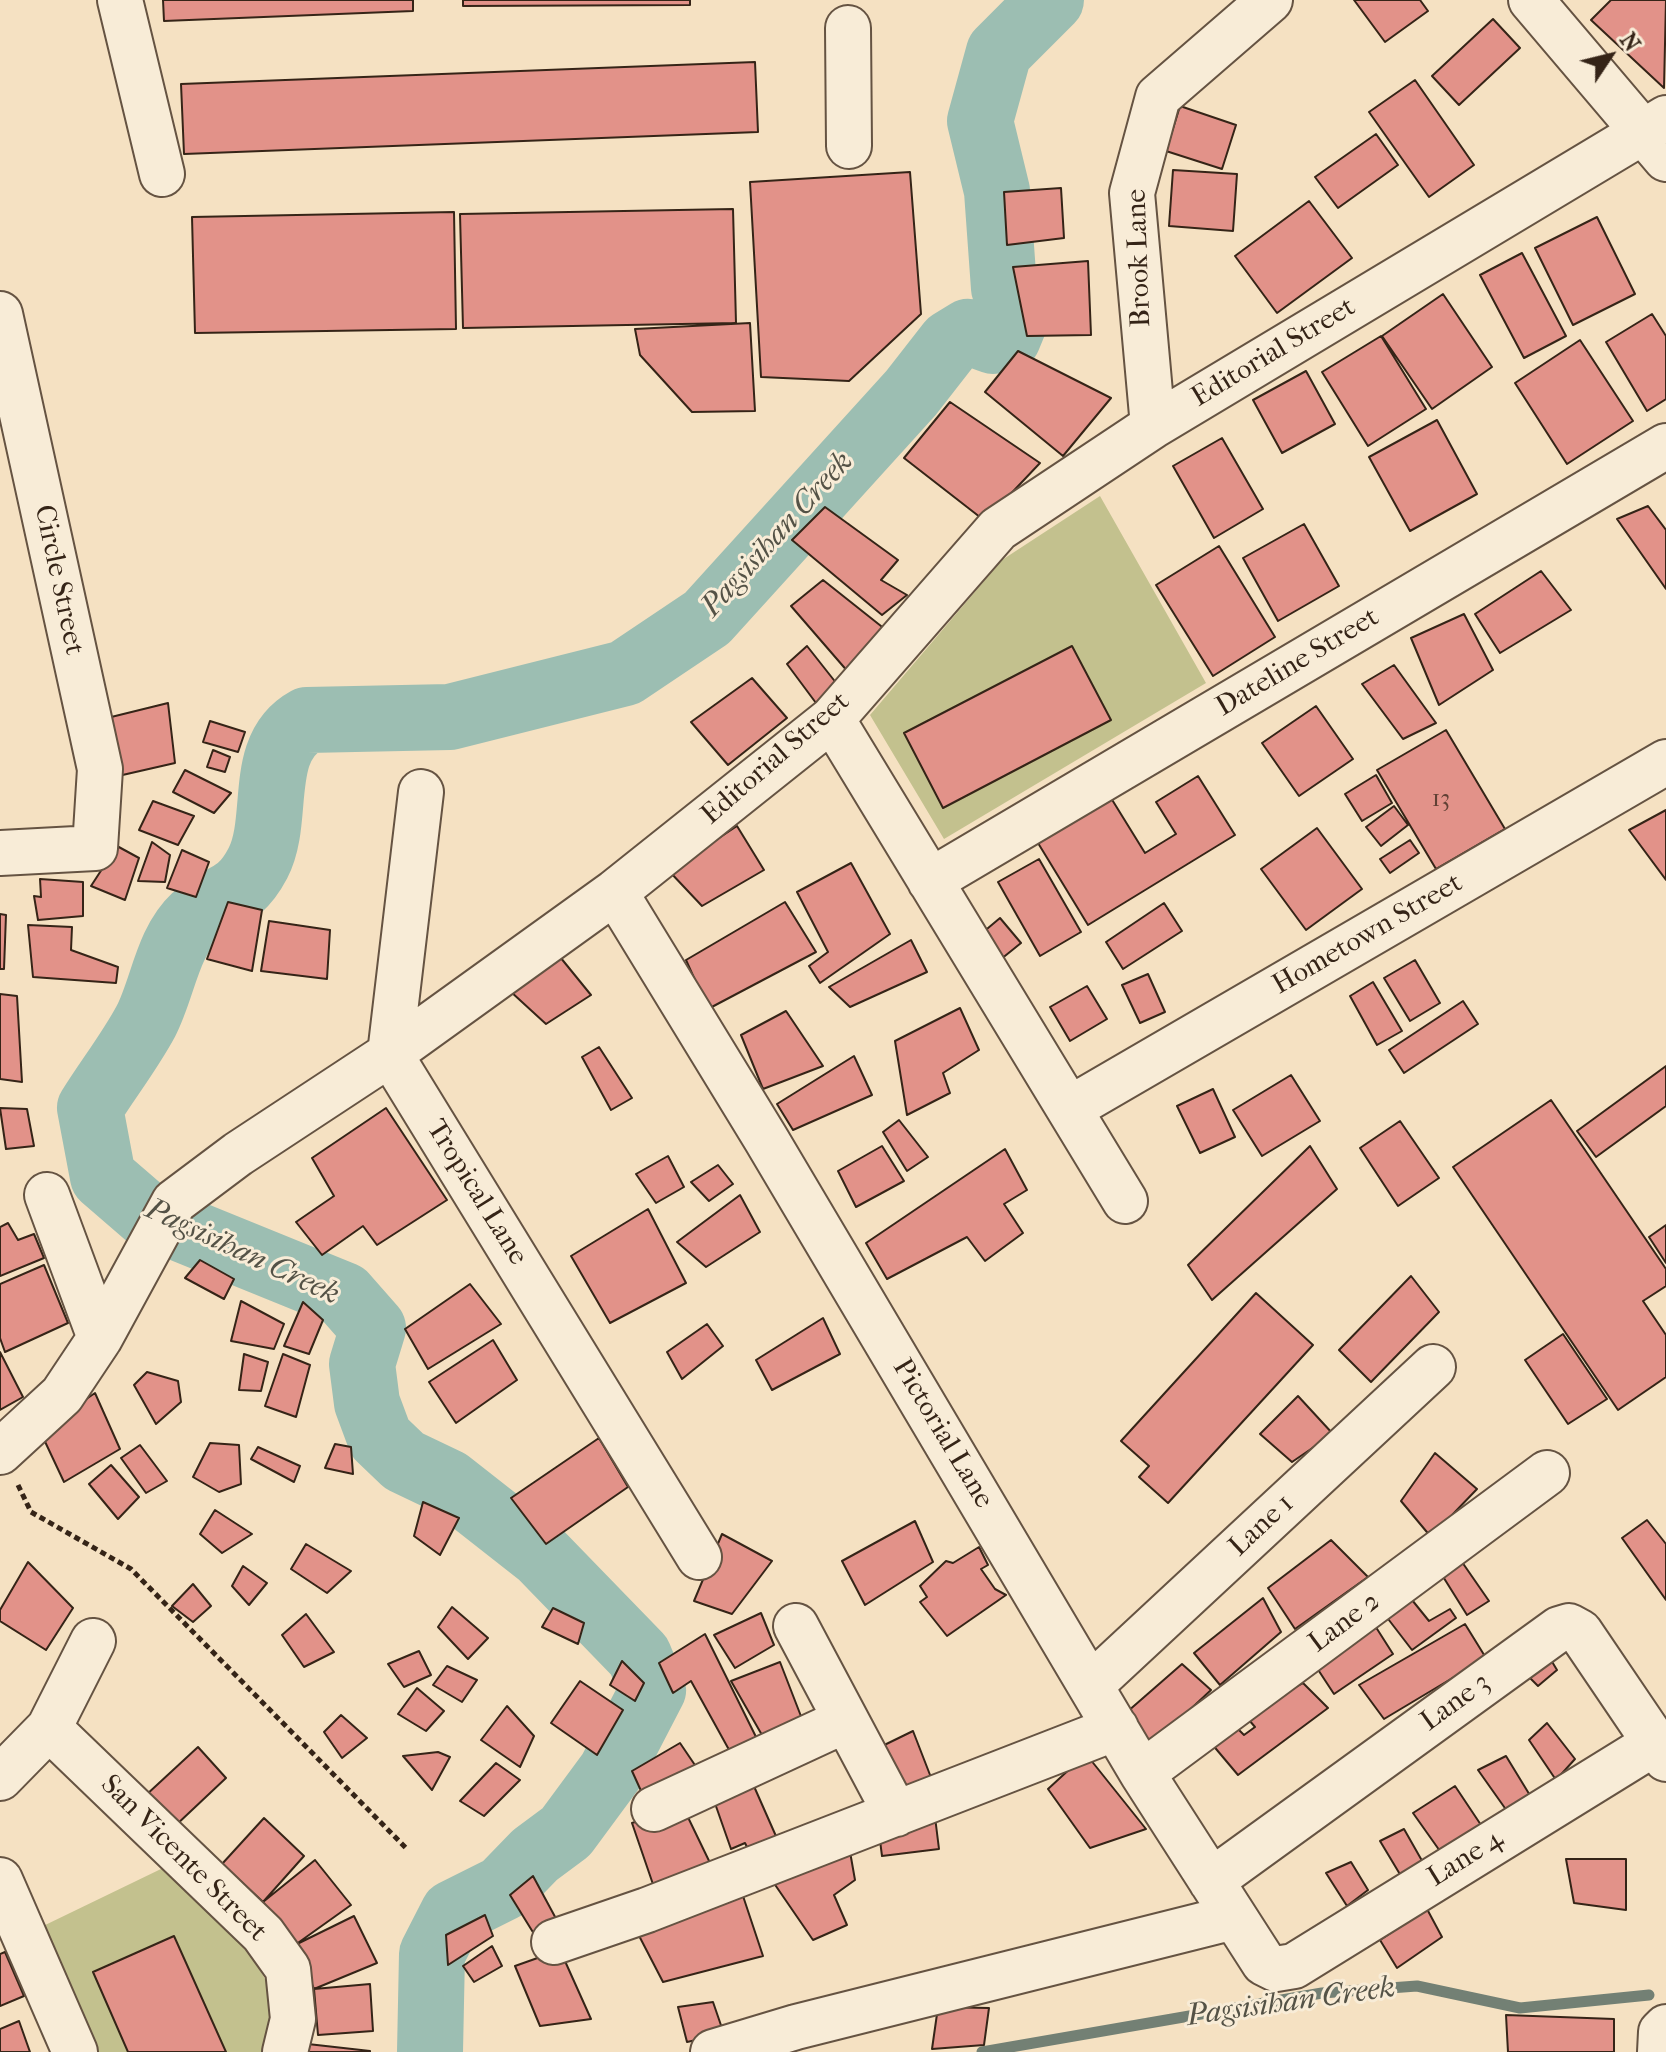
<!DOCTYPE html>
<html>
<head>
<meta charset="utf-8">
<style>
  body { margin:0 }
  #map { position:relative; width:1666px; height:2052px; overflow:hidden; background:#f5e1c2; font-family:"IM FELL French Canon",serif }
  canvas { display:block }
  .north { position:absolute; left:1570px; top:16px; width:80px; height:80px; -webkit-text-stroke:6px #f8ecd7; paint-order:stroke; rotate:55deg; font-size:22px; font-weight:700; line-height:32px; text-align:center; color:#352417 }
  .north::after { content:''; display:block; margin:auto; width:28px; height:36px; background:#352417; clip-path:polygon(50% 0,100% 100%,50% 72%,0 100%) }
</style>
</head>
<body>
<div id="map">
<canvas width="1666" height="2052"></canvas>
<div class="north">N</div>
</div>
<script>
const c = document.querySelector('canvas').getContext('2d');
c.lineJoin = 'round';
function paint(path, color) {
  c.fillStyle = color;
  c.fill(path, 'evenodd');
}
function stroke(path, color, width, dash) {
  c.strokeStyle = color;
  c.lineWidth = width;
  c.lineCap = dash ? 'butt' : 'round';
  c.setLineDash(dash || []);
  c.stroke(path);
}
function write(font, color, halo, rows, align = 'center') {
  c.font = font + ' "IM FELL French Canon",serif';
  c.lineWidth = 6;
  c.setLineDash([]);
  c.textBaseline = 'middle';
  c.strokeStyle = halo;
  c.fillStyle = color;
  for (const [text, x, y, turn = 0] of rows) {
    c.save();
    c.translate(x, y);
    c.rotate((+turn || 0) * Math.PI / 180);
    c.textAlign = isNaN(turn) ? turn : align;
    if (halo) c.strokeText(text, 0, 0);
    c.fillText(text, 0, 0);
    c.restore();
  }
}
const green = new Path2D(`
  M1100,496L1206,683L944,839L870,715L1002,560Z
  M163,1868C194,1899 246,1940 265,1979C276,2001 268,2029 262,2052H93L39,1928Z`);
const stream = new Path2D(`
  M982,2052L1322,1993L1417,1986L1520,2008L1649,1995`);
const river = new Path2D(`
  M430,2052L432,1954L453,1913L503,1888L535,1855L566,1832L611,1771L653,1690L639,1656L541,1555L448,1482L404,1461L380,1438L367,1403L362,1364L373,1328L344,1295L147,1215L103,1177L90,1108C108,1079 130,1051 146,1021C163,988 167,943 195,917C219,893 237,903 258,863C281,818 256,748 307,720L450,717L625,673L707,618L911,393L950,343L968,332L993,341L1008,338L1015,321L1004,288L997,191L980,121L999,52L1051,0`);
const building = new Path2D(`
  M163,0H413V11L164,21Z
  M463,0H690V5L463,6Z
  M1354,0H1420L1428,11L1385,42Z
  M1611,0H1666L1664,88L1591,20Z
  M1493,19L1520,48L1459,105L1432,76Z
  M755,62L758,132L184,154L181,84Z
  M1415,80L1474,165L1429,197L1369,112Z
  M1180,106L1236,125L1222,169L1166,151Z
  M1376,134L1398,165L1338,208L1315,177Z
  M1173,170L1237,174L1233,231L1169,226Z
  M910,172L921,314L849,381L761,377L750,182Z
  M1061,188L1064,238L1007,245L1004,192Z
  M1309,201L1352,258L1277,313L1235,256Z
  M733,209L736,323L463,328L460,214Z
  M454,212L456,329L195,333L192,217Z
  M1597,217L1635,294L1573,325L1535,248Z
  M1522,253L1566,336L1524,358L1480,275Z
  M1088,261L1091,335L1027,336L1013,267Z
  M1443,294L1492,367L1432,409L1382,336Z
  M1652,314L1666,336V399L1647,411L1606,342Z
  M750,323L755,411L692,412L640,355L635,329Z
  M1381,336L1426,409L1368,446L1322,372Z
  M1580,340L1633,421L1567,464L1515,383Z
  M1018,351L1111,398L1063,456L985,392Z
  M1306,371L1335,424L1282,453L1253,400Z
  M950,402L1040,463L985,521L904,458Z
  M1437,420L1477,494L1410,531L1369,457Z
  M1222,438L1263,509L1214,538L1173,466Z
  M1648,506L1666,530V589L1617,519Z
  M825,507L898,560L881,580L907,595L882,615L792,540Z
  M1304,524L1339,586L1278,621L1243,558Z
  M1219,546L1275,637L1213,676L1156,585Z
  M1541,571L1571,610L1500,653L1475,614Z
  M823,580L886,630L849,673L791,606Z
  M1464,614L1493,670L1439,705L1411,638Z
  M807,646L837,684L816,703L787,664Z
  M1072,646L1111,720L943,808L904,733Z
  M1394,665L1436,723L1403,739L1362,684Z
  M752,678L787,718L728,765L691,722Z
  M168,703L175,763L105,779L95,721Z
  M1316,706L1353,759L1299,796L1262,743Z
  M210,721L245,732L238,752L203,742Z
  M1446,730L1505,829L1436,869L1377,770Z
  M213,750L230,757L225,772L207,767Z
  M185,770L231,793L214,813L173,792Z
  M1376,775L1392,803L1362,821L1345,794Z
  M1198,776L1235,835L1088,925L1038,843L1111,798L1145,853L1176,834L1156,802Z
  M153,801L194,816L178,845L139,830Z
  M1394,806L1408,825L1381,846L1366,827Z
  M1666,810V880L1629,830Z
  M737,826L764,870L702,906L669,871Z
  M1317,828L1362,889L1306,930L1261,869Z
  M1410,840L1419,853L1390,873L1380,859Z
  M152,842L170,855L165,882L138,881Z
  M117,846L139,858L125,900L91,886Z
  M182,850L209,862L196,897L167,888Z
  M1039,859L1081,932L1040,956L998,882Z
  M851,863L890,934L820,983L809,966L828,952L797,892Z
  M40,879L83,882V916L38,920L34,896L41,897Z
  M228,902L262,910L252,971L207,959Z
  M785,902L816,952L708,1009L686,960Z
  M1164,903L1182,931L1123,969L1106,942Z
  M0,914L6,915L4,969H0Z
  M1000,918L1021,943L995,964L975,939Z
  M269,921L330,930L327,979L261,971Z
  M28,925L72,927L71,950L118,967L116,983L33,977Z
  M911,940L927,972L850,1007L829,987Z
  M556,952L591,995L546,1024L510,991Z
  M1415,960L1440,1003L1410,1021L1384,978Z
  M1148,974L1165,1012L1140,1023L1122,985Z
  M1373,982L1402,1031L1377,1045L1350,996Z
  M1087,986L1107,1019L1070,1041L1050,1007Z
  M0,994L17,996L22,1082L0,1079Z
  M1463,1001L1478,1024L1404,1073L1389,1050Z
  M960,1008L979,1050L943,1073L950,1093L907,1115L895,1041Z
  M786,1011L823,1066L763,1089L741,1035Z
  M599,1047L632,1098L611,1110L582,1057Z
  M854,1056L872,1095L793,1130L777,1104Z
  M1666,1066V1106L1596,1157L1577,1131Z
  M1291,1075L1320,1121L1262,1156L1233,1110Z
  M1213,1089L1235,1137L1200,1153L1177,1106Z
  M1551,1100L1666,1269V1286L1643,1301L1666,1335V1377L1618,1410L1453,1167Z
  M0,1108L27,1109L34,1146L6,1149Z
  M386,1108L447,1200L377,1245L363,1226L322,1255L296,1222L334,1196L312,1158Z
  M899,1120L928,1157L907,1171L883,1132Z
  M1400,1121L1439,1178L1398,1206L1360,1148Z
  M882,1146L904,1181L856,1207L838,1171Z
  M1310,1146L1337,1189L1212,1300L1188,1265Z
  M1005,1149L1027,1190L1004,1204L1023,1233L985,1261L967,1237L887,1279L866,1243Z
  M668,1156L684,1187L656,1203L636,1174Z
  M718,1165L733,1184L709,1201L691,1182Z
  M740,1195L760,1232L706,1267L677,1242Z
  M648,1209L686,1283L610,1323L571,1256Z
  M8,1223L18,1240L34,1234L44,1258L0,1276V1227Z
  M1666,1225V1263L1649,1237Z
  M200,1260L234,1279L224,1299L185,1278Z
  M44,1265L68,1323L5,1352L0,1338V1284Z
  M1411,1276L1439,1312L1371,1382L1339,1350Z
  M470,1284L501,1324L428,1369L405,1329Z
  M1256,1293L1313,1345L1168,1503L1139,1477L1149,1466L1121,1441Z
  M241,1301L284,1324L274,1349L231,1341Z
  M303,1302L323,1320L309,1354L284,1346Z
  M823,1318L840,1354L772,1390L756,1360Z
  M707,1324L723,1346L682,1379L667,1352Z
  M1563,1334L1607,1399L1568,1424L1525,1360Z
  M493,1340L517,1380L456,1423L429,1382Z
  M0,1352L23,1397L0,1410Z
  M244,1354L268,1362L261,1391L239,1390Z
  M283,1354L310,1365L296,1417L265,1406Z
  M147,1372L178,1381L181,1402L156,1424L134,1385Z
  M95,1393L120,1449L64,1482L40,1431Z
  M1298,1396L1333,1434L1292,1462L1260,1434Z
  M599,1438L628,1487L546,1544L511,1498Z
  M210,1443L239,1445L241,1484L219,1492L193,1477Z
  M335,1444L351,1447L353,1474L325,1468Z
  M140,1445L167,1481L146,1493L121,1458Z
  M258,1447L300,1466L294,1482L251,1459Z
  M1435,1453L1477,1489L1431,1537L1401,1501Z
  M111,1465L139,1497L118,1519L89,1484Z
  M423,1502L459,1518L440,1555L414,1536Z
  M215,1510L252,1534L222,1553L200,1534Z
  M1647,1520L1666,1544V1600L1622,1538Z
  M915,1521L933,1562L865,1605L842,1561Z
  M722,1534L772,1561L732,1614L694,1601Z
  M1331,1540L1368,1577L1295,1629L1268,1588Z
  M306,1544L351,1571L327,1593L291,1569Z
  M979,1547L988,1565L981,1569L995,1589L1006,1595L947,1636L920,1602L927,1597L920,1586L946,1561L953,1563Z
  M28,1562L73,1608L46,1650L0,1621V1610Z
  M1462,1562L1489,1601L1467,1615L1442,1575Z
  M243,1566L267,1583L249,1605L232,1586Z
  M193,1584L211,1606L193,1622L172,1606Z
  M1408,1595L1429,1621L1450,1609L1456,1618L1412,1650L1382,1611Z
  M1263,1598L1281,1632L1220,1685L1194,1653Z
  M452,1607L488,1638L468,1659L438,1627Z
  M553,1608L584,1623L578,1644L542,1627Z
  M761,1613L774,1645L735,1668L714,1635Z
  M306,1614L334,1652L304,1667L282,1635Z
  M1372,1621L1393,1654L1334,1694L1313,1662Z
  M1465,1624L1486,1658L1384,1719L1359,1685Z
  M705,1634L760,1745L733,1757L691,1681L673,1693L659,1663Z
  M419,1651L431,1675L404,1687L388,1664Z
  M1548,1655L1557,1670L1538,1686L1523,1671Z
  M622,1661L644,1683L635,1701L610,1685Z
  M780,1662L804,1724L766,1742L731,1681Z
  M1182,1664L1211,1690L1148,1749L1127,1712Z
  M447,1666L477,1680L462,1702L433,1685Z
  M580,1681L623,1710L597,1755L551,1723Z
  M1303,1683L1328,1708L1238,1775L1206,1737L1228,1719L1244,1735L1255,1727L1243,1713Z
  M417,1688L444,1711L426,1731L398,1714Z
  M507,1706L534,1736L520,1767L481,1740Z
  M341,1715L367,1738L342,1758L324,1732Z
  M1547,1723L1575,1759L1556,1780L1529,1740Z
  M913,1731L932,1780L894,1800L870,1752Z
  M680,1743L701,1774L647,1804L632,1771Z
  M198,1747L226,1778L174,1827L145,1796Z
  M438,1752L450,1757L432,1790L403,1756Z
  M1086,1754L1146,1829L1090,1848L1048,1789Z
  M1506,1756L1531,1797L1507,1811L1478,1770Z
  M496,1763L520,1780L484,1816L460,1801Z
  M749,1775L783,1852L754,1861L745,1843L731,1849L711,1792Z
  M1455,1786L1487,1834L1447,1861L1413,1813Z
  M683,1807L712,1867L656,1893L632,1823Z
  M935,1817L939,1849L882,1856L878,1825Z
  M264,1818L304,1856L263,1902L222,1864Z
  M1404,1829L1425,1866L1401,1876L1380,1841Z
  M849,1846L855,1880L834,1895L847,1925L813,1940L769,1876Z
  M1566,1859H1626V1910L1574,1903Z
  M315,1860L351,1905L295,1945L263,1902Z
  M1351,1862L1368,1890L1347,1906L1326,1873Z
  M533,1876L560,1926L539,1942L510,1895Z
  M742,1893L763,1956L663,1982L635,1928Z
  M1427,1909L1442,1937L1397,1968L1380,1940Z
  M485,1915L493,1936L448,1965L446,1935Z
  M354,1916L377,1963L314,1989L295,1945Z
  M174,1936L226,2052H128L93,1972Z
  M492,1946L502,1966L474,1982L463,1966Z
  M560,1950L591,2019L540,2026L515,1966Z
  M5,1952L24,1996L0,2006V1954Z
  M370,1984L373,2031L318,2035L314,1989Z
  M713,2002L724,2034L687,2042L678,2007Z
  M938,2007L989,2008L984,2045L932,2049Z
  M1506,2015L1614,2019V2052H1508Z
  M19,2021L30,2052H0V2029Z
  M299,2043L370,2051V2052H298Z`);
const path = new Path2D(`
  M18,1485L31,1512L131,1569L407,1849`);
const minor = new Path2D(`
  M120,0L162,174
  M1531,0L1666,159
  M848,28L849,146
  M0,314L100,769L95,848L0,853
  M1153,426L1132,193L1158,97L1270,0
  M832,719L1125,1201
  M421,792L390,1054L699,1557
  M930,881L1666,446
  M615,892L766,1139L1142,1773L1264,1963L1276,1969L1294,1966L1655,1743
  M1069,1109L1666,762
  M47,1195L100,1338
  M0,1452L62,1395L100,1338L174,1202L238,1154L390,1054L615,892L832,719L998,529L1153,426L1666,118
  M796,1626L896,1814
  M1091,1685L1433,1367
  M49,1728L263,1934L288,1969L293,2019L285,2052
  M1142,1773L1547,1473
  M0,1778L49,1728L93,1641
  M654,1809L844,1721
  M0,1880L75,2052
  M1211,1881L1559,1629L1569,1626L1580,1632L1666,1759
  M554,1942L647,1910L1116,1728
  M713,2052L796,2027L1234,1917
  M1660,2052L1661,2032L1666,2027`);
const numberNames = [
  ["13",1441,800]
];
const streetNames = [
  ["Brook Lane",1140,258,-92],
  ["Editorial Street",1274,353,-31],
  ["Circle Street",58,580,78],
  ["Dateline Street",1298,663,-31],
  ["Editorial Street",776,759,-41],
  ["Hometown Street",1368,935,-30],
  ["Tropical Lane",476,1193,58],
  ["Pictorial Lane",942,1434,59],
  ["Lane 1",1262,1526,-43],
  ["Lane 2",1345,1623,-37],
  ["Lane 3",1456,1703,-36],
  ["San Vicente Street",183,1859,45],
  ["Lane 4",1466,1859,-32]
];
const waterNames = [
  ["Pagsisihan Creek",778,535,-48],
  ["Pagsisihan Creek",242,1253,25],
  ["Pagsisihan Creek",1291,2003,-8]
];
paint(green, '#c3c18e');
stroke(stream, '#738074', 11);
stroke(river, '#9cbeb2', 66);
paint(building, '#e29289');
stroke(building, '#352417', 2);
stroke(minor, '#655342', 48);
stroke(path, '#352417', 5, [6, 4]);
stroke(minor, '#f8ecd7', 44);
write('24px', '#604034', null, numberNames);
write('28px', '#352417', '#f8ecd7', streetNames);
write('italic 30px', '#545246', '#f8ecd7', waterNames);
</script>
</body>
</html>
